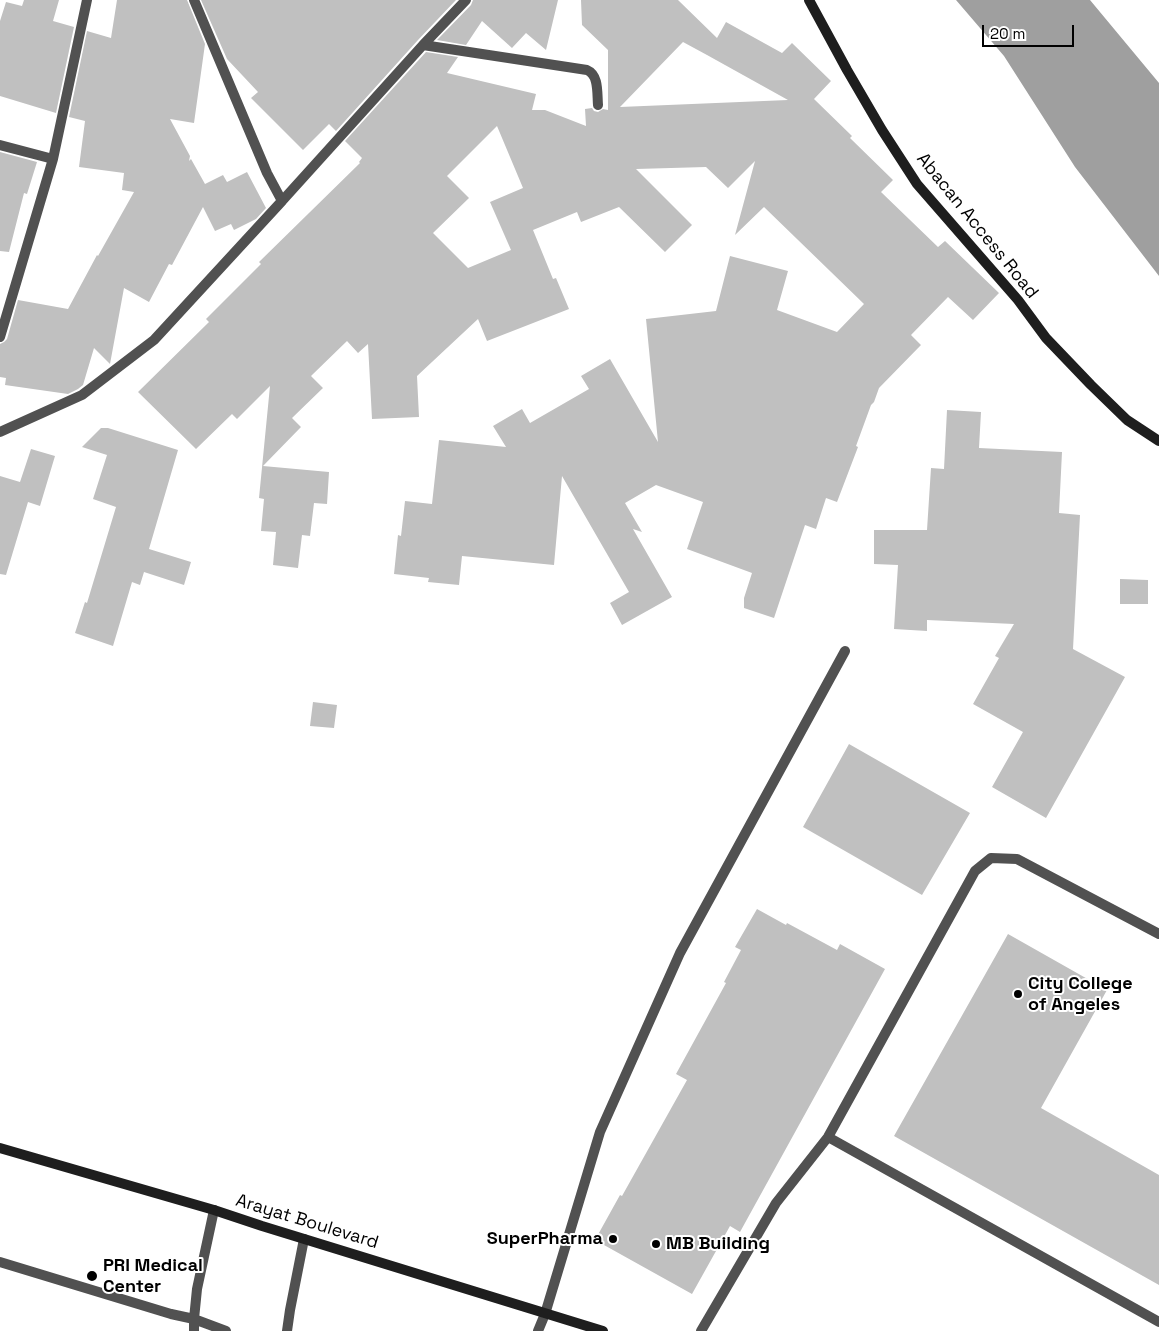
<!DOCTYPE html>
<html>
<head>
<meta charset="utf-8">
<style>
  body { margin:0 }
  #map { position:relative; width:1159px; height:1331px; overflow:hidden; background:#fff; font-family:"Space Grotesk",sans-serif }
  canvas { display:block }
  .scale { position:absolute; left:982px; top:25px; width:92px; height:22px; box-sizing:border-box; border:2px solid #000; border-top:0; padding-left:6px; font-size:15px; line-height:18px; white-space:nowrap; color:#000; -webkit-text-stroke:4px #fff; paint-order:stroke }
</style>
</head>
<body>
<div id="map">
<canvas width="1159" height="1331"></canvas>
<div class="scale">20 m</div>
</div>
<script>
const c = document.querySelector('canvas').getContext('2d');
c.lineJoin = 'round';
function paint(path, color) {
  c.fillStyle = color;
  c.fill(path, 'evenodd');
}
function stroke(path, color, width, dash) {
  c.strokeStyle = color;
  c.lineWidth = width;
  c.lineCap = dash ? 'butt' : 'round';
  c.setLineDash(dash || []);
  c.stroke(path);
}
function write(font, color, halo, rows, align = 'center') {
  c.font = font + ' "Space Grotesk",sans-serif';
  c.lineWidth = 4;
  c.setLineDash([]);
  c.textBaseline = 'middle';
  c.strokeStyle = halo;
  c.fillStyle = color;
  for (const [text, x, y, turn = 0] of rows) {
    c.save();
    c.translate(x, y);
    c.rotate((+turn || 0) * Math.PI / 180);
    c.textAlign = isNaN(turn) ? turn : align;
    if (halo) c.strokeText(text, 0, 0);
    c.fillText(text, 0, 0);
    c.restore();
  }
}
const water = new Path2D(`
  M956,0H1090L1159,83V276L1075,167L1004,56Z`);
const building = new Path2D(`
  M24,0H59L53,21L74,27L56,113L0,96V21L6,2L22,6Z
  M117,0H187L205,44L194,123L170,119L190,156L189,161L191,159L205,184L223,175L227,182L247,172L266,208L256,219L234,230L231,224L215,231L203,207L172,265L169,264L149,302L124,288L110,364L94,348L83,385L78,389L68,394L5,385L6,378L0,377V344L4,342L7,339L18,300L68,309L97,255L98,256L134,192L122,190L124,173L79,167L85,121L69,117L87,31L111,38Z
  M201,0H456L418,40L336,131L329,124L303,150L251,98L258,92L227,59Z
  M473,0H558L546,50L526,33L512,48L482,21L466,45L437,40L471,5Z
  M581,0H678L717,38L726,22L782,53L792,43L831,81L814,99L852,136L850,138L893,180L881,192L938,247L945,241L999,293L973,320L948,297L911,335L921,345L879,388L874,402L871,405L856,446L858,447L837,502L826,498L816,529L805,525L774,618L744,608V598L752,573L687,549L703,502L656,485L625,503L642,532L633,529L672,597L622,625L610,603L629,592L562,476L554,565L462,556L459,585L428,582L429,578L394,574L398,535L401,536L405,501L432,504L439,440L506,447L493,426L522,409L530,423L589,389L581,376L610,359L658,442L646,319L716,311L730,256L788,271L777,310L837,332L864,304L764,207L735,235L755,161L728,188L706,167L636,169L692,225L665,252L619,207L581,222L577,212L533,230L553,279L556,278L569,309L487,341L478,319L417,376L419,417L372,419L368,344L358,353L347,341L311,376L323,388L292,418L301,427L263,466L329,472L327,504L314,503L310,536L302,535L298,568L273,565L276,532L261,531L264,499L259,498L270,386L237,419L232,414L196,449L138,392L209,322L206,319L261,264L259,262L360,163L359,162L362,158L345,141L426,52L458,57L447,73L536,94L532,110H545L586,126L585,109L592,108L594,111L598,112L603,109L608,110V50L582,25ZM683,42L707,55L788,100L620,107ZM497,126L523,188L490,202L511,250L468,268L433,233L469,198L447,176Z
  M0,152L37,162L27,194L24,193L9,252L0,251Z
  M947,410L981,412L979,448L1062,452L1059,513L1080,515L1073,649L1125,677L1046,818L992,787L1023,732L973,704L999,658L995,656L1014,624L927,620V631L894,629L898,565L874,564V530H927L931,468L944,469Z
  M101,428H108L178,450L149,549L191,562L184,585L144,572L140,585L132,582L113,646L75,633L85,602L87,603L116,507L93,499L107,455L82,447Z
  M31,449L55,456L40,506L28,502L6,575L0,574V476L20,482Z
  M1120,579L1148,580V604H1120Z
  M313,702L337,705L334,728L310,726Z
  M849,744L970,813L922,895L803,827Z
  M757,909L786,925L787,923L837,950L840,944L885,969L740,1232L730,1226L692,1294L595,1240L620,1195L622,1196L687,1080L676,1074L726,983L724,982L741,950L735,947Z
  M1008,934L1107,990L1041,1108L1159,1175V1285L894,1136Z`);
const lane = new Path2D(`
  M828,1137L1159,1322
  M214,1210L197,1289L194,1319L226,1331
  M0,1262L171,1314L194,1319V1331
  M287,1331L290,1310L304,1239
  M538,1331L545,1314
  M701,1331L776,1203L828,1137L975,871L991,858L1017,859L1159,934`);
const street = new Path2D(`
  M423,45L587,70C599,75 597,93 598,105
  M0,145L53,159
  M282,201L423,45L466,0
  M0,337L53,159L87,0
  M0,432L82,395L154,340L282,201L267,173L194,0
  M545,1314L600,1132L680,953L845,651`);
const secondary = new Path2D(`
  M809,0L847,70L882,130L917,184L1018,300L1046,338L1091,385L1127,420L1159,441
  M0,1148L214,1210L262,1226L603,1331`);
const markers = [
  [1018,994,5,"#000"],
  [613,1239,5,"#000"],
  [656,1244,5,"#000"],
  [92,1276,6,"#000"]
];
const streetNames = [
  ["Abacan Access Road",977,226,51],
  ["Arayat Boulevard",307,1222,17]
];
const poiNames = [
  ["City College",1028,984],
  ["of Angeles",1028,1005],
  ["SuperPharma",603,1239,"right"],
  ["MB Building",666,1244],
  ["PRI Medical",103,1266],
  ["Center",103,1287]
];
paint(water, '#9f9f9f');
paint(building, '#c0c0c0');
stroke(lane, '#515151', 10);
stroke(street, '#515151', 10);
stroke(secondary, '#1e1e1e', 10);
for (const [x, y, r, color] of markers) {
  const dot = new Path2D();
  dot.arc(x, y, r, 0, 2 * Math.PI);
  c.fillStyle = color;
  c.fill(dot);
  stroke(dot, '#fff', 2);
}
write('18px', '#000', '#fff', streetNames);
write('bold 18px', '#000', '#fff', poiNames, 'left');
</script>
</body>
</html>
